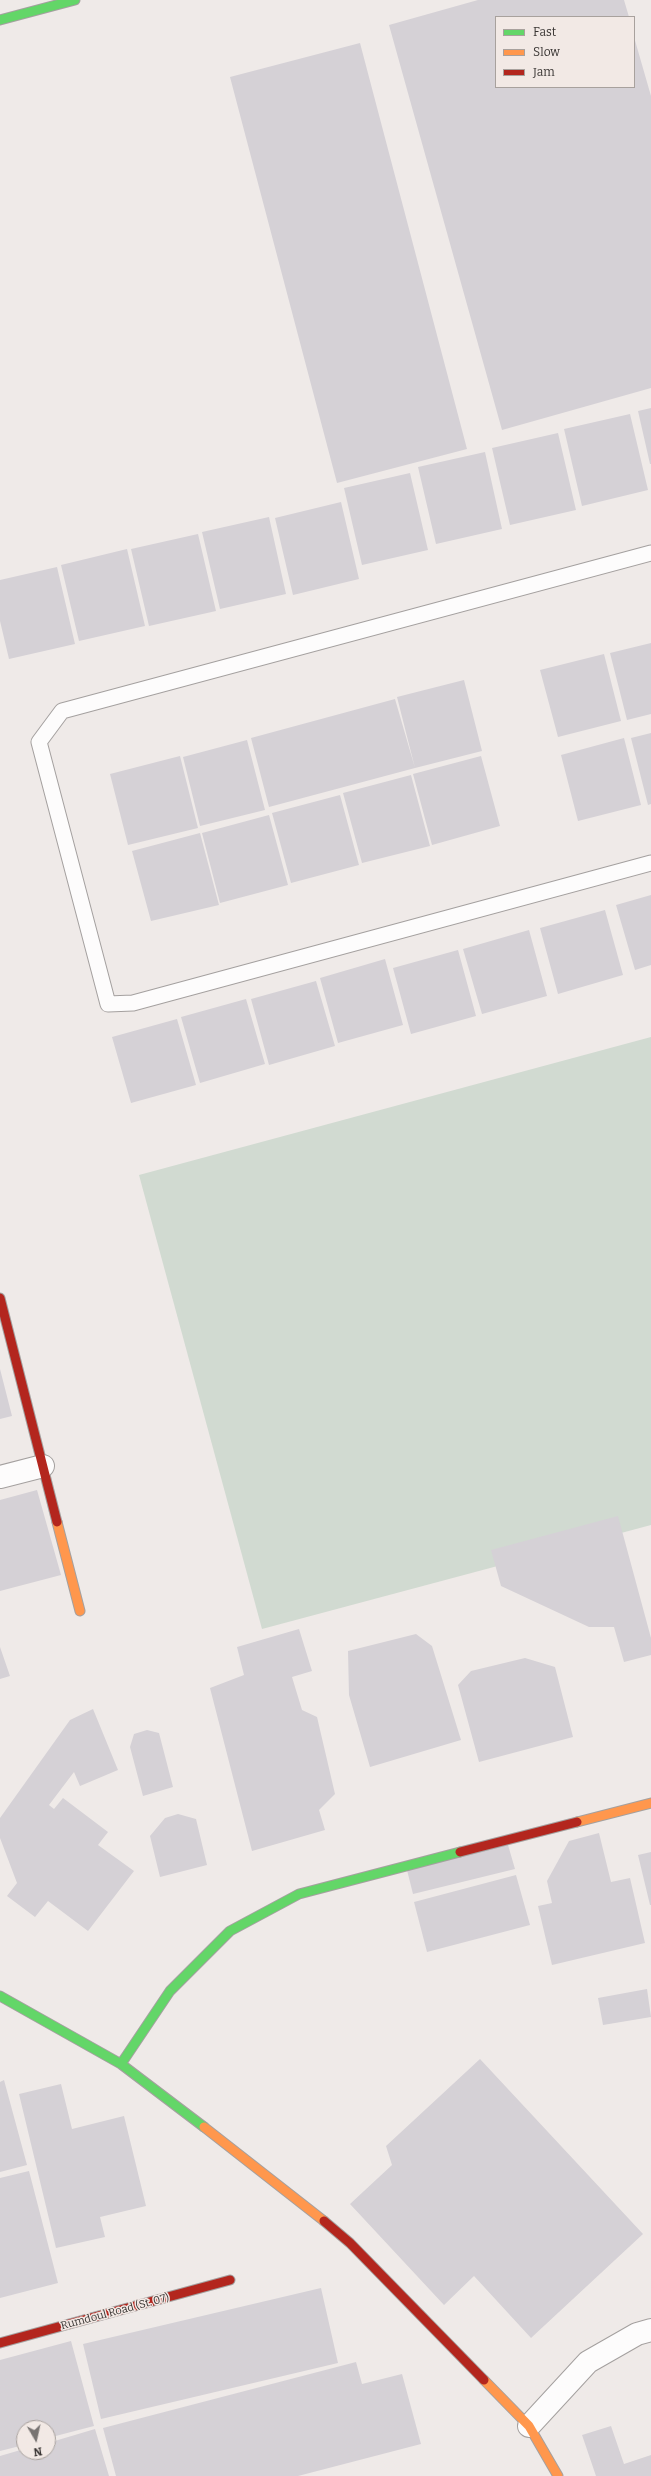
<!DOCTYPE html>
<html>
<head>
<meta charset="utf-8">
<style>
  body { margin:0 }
  #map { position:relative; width:651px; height:2476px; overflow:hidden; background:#efeae8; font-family:Bitter,serif }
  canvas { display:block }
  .legend { position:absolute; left:495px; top:16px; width:140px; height:72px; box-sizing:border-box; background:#f2e9e5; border:1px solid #a8a19d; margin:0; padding:5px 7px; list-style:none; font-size:12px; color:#383432 }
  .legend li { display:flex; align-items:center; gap:8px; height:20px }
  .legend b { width:20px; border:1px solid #a8a19d }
  .north { position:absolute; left:16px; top:2420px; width:40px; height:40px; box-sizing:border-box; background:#f2e9e5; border:1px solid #a8a19d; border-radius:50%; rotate:171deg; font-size:11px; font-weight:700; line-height:16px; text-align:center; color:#383432 }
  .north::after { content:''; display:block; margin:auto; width:14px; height:18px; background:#787472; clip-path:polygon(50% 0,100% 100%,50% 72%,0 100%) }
</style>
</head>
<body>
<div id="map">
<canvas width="651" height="2476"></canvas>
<ul class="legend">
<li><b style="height:5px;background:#63d668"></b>Fast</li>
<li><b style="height:5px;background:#ff974d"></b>Slow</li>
<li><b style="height:5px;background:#b3261e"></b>Jam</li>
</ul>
<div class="north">N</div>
</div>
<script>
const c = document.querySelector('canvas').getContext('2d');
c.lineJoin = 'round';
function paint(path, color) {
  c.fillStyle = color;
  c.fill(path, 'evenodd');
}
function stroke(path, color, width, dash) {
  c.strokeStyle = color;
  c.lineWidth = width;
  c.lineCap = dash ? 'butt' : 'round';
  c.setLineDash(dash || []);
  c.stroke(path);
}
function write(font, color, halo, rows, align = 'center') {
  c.font = font + ' Bitter,serif';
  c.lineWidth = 3;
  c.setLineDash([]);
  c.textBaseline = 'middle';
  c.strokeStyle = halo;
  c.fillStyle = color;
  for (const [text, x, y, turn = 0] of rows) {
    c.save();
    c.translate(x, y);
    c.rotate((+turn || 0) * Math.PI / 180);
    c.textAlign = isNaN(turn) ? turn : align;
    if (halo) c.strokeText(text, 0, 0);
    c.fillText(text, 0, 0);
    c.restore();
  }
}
const green = new Path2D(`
  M651,1037V1525L262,1629L139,1175Z`);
const building = new Path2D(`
  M478,0H624L629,17H496V87H634V37L651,96V388L502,430L389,25Z
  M360,43L467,449L337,483L230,77Z
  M651,408V464H650L638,411Z
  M630,414L648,490L582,506L564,429Z
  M558,433L576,510L510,525L492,448Z
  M485,452L502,529L436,544L418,467Z
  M410,473L428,550L362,565L344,488Z
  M341,502L359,579L293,595L275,518Z
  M269,517L286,594L220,609L202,532Z
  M198,534L216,611L149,626L131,549Z
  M127,549L145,626L79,641L61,565Z
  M57,567L75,644L9,659L0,621V580Z
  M651,643V714L627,720L610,653Z
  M604,654L621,721L558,737L540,670Z
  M464,680L482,751L415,768L397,697Z
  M395,699L415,768L269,807L251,738Z
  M651,733V804L648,805L631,738Z
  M624,738L641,805L578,821L561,755Z
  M247,740L265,810L200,826L183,757Z
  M180,756L198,828L128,845L110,774Z
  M481,756L500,826L432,845L413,774Z
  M411,775L430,846L362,863L343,793Z
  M340,795L359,865L291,883L272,813Z
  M269,815L288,885L220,903L202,833Z
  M200,833L219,905L151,921L132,851Z
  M651,895V965L635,970L616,905Z
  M605,910L623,975L558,994L540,928Z
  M529,930L547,996L482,1014L463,949Z
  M458,950L476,1016L411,1034L393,968Z
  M385,959L403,1025L338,1043L320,978Z
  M316,981L335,1046L269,1065L251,999Z
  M246,999L265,1064L200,1083L181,1017Z
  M177,1019L196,1085L131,1103L112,1037Z
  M0,1369L12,1416L0,1419Z
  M37,1490L61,1575L0,1591V1500Z
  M618,1516L651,1638V1655L624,1662L614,1627H589L501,1586L491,1550Z
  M299,1629L312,1671L292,1677L302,1710L317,1717L335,1794L319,1810L325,1830L252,1851L210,1688L244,1675L237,1647Z
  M416,1634L432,1646L461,1740L370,1767L349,1695L348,1651Z
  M0,1647L10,1676L0,1679Z
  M525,1658L555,1667L573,1737L479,1762L458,1685L471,1671Z
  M93,1709L118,1770L80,1786L74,1772L49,1805L54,1809L63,1798L108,1832L98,1845L134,1871L88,1931L48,1901L35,1917L7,1896L17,1883L0,1838V1818L70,1720Z
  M147,1730L159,1733L173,1787L143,1796L130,1747L134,1734Z
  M178,1814L196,1819L207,1865L160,1877L150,1836L165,1818Z
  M599,1833L611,1882L630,1878L645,1943L552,1965L538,1906L552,1903L547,1881L569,1841Z
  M508,1845L515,1869L413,1894L407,1870Z
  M651,1852V1905H650L638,1855Z
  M516,1875L530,1925L427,1952L414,1902Z
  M647,1989L651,2017L603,2025L598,1998Z
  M480,2059L643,2234L531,2338L474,2276L444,2305L350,2204L392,2165L386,2146Z
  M4,2080L27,2165L0,2172V2082Z
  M61,2084L72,2129L124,2116L146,2206L100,2217L105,2237L56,2248L19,2094Z
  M29,2171L58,2283L0,2298V2178Z
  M321,2288L338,2363L101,2419L83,2344Z
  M71,2341L94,2426L48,2438V2428H24V2445L0,2451V2360Z
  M356,2362L362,2384L402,2374L421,2444L298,2476H116L103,2428Z
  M611,2426L624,2464L651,2455V2476H596L582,2435Z
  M95,2429L109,2476H0V2456L24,2449V2452H48V2443Z`);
const lane = new Path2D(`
  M651,553L62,711L39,742L108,1004L133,1003L651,863`);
const street = new Path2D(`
  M0,1477L43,1466
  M529,2426L588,2362L637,2334L651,2330`);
const fast = new Path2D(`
  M0,20L75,0
  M0,1996L121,2064L204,2127
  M121,2064L170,1991L230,1931L299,1894L460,1852`);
const slow = new Path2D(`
  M57,1522L80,1611
  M577,1822L651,1803
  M204,2127L324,2221
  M484,2380L529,2426L558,2476`);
const jam = new Path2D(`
  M0,1298L57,1522
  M460,1852L577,1822
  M324,2221L350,2243L484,2380
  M0,2343L230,2280`);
const streetNames = [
  ["Rumdoul Road (St. 07)",115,2312,-15]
];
paint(green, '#d1dad1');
paint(building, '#d5d1d6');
stroke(lane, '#a4a09f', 17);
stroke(street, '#a4a09f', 24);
stroke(fast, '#a4a09f', 11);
stroke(slow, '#a4a09f', 11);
stroke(jam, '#a4a09f', 11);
stroke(lane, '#fdfcfc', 15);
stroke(street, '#fdfcfc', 22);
stroke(fast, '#63d668', 9);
stroke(slow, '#ff974d', 9);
stroke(jam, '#b3261e', 9);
write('11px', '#383432', '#f2e9e5', streetNames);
</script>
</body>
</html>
